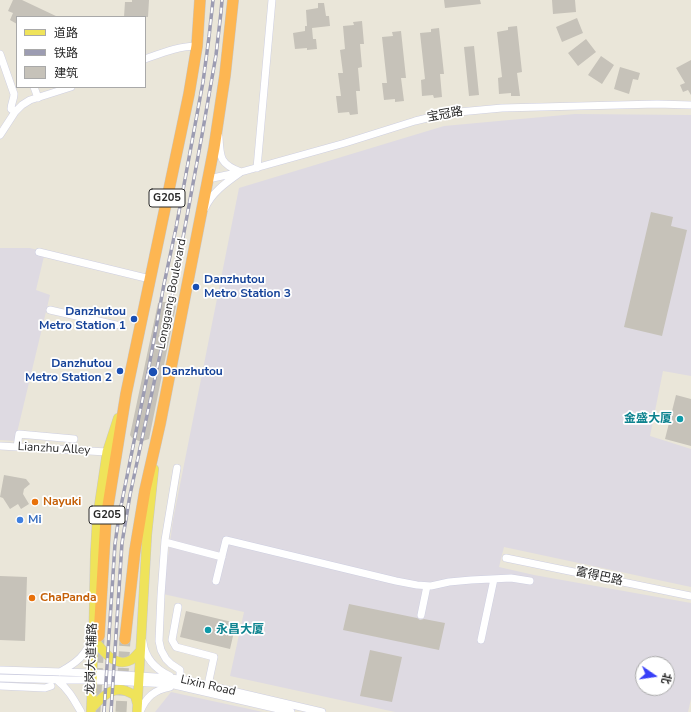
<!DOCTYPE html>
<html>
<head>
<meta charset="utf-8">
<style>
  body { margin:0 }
  #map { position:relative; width:691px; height:712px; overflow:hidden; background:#eae6d9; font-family:"Nunito Sans","Noto Sans SC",sans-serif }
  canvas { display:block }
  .legend { position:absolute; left:16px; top:16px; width:130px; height:72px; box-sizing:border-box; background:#fff; border:1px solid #a9a9a9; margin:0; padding:5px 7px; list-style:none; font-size:12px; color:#282828 }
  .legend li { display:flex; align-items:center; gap:8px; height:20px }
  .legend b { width:20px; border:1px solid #a9a9a9 }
  .north { position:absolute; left:635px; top:656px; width:40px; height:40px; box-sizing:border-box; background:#fff; border:1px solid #a9a9a9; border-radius:50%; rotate:103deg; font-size:11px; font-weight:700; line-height:16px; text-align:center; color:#282828 }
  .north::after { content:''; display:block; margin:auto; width:14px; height:18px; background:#383ff8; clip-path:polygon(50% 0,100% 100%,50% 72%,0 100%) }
</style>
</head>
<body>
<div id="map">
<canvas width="691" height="712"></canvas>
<ul class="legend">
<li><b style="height:5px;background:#efe35a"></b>道路</li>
<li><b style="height:5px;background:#9c9cb2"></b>铁路</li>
<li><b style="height:11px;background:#c6c2b9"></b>建筑</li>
</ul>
<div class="north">北</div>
</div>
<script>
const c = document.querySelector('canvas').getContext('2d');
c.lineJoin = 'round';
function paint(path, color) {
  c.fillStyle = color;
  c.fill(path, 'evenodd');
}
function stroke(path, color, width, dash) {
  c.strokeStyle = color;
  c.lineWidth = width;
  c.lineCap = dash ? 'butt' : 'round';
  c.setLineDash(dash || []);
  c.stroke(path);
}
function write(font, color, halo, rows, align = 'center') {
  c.font = font + ' "Nunito Sans","Noto Sans SC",sans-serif';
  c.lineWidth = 3.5;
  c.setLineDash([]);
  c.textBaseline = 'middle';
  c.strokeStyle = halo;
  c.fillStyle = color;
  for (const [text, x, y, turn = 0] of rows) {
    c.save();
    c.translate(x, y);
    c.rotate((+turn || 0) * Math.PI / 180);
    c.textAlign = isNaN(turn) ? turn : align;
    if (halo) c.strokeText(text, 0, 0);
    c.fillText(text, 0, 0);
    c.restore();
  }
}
const industrial = new Path2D(`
  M575,114L691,115V376L663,371L650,436L691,449V587L504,547L499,567L534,575L691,603V699L688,712H395L230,676L244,612L163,594L173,520L239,188L444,126ZM643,664H667V688H643Z
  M0,248H30L45,252L36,290L50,295L15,441L0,440Z
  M171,692L263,712H155Z`);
const building = new Path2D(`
  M13,0H22L58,17H17V24L10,20L13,13L8,11Z
  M132,0H149L148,17H124L125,2H132Z
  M444,0H480L481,4L445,8Z
  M552,0H575L576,12L553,14Z
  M318,3H324L326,16H329L330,26L312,28L313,39H316L317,49L307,50V48L295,49L293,33L305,31V26H307L306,10L318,8Z
  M577,18L583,33L562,42L556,27Z
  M362,21L364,44H360L362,67L358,68L360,91H356L358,114L350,115L349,112L338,113L336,96H341L338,73H343L340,50L345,49L343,26L354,25L353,22Z
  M517,26L522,72L517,73L520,96H511V93L499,94L498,78L502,77L497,32L508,30V27Z
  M439,28L444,74H440L442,97L434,98L433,95L422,96L421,80L425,79L420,33L431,32V29Z
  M401,31L406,78H401L404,101L395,102V99L384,100L382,83H387L382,37L393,36L392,32Z
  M586,39L596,52L578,66L568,53Z
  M474,46L479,95L469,96L464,47Z
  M601,56L614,65L602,84L588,75Z
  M691,60V95L688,90L683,92L680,85L685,83L676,68Z
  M620,67L640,73L638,80L633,79L629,94L614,89Z
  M651,212L673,217L671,226L687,230L662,336L624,327Z
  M164,302H168L176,306L149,439L143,441H139L132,438L130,435L158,303Z
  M676,395L691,399V446L665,439Z
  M4,475L26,479L30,484L24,489L23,494L29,504L21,509L18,504L10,509L3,498L0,497Z
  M0,576L27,577L25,641L0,640Z
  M349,604L417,618L420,620L424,619L445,623L439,650L343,630Z
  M186,611L236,623L230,649L180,637Z
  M370,650L402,657L392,702L360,696Z`);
const highwayTunnel = new Path2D(`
  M95,712L99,639
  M121,712L125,639`);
const minor = new Path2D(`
  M0,54L14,94C14,99 11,104 11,109L15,112
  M145,59C162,53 179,46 197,46
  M34,87L38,98
  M0,135L15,112L22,105L30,100L71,87
  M257,168L272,0
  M208,179L241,172L345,143L415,121L448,113L502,108L657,104L691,105
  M205,208C212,192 227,182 241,172C220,164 220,158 219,137
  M39,252L150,279
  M50,310L116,325
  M0,446L107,452
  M17,447L19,434L74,439
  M177,468L165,540L161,595L159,641L161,650L166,659L171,664L180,670V679
  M165,542L222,557
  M506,558L691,596
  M216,581L226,540L396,581L417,585L431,586L449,582L471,580L511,578L530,581
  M178,607L172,640L176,647L214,657L208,685
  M421,615L427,586
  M481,640L494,579
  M143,642C145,658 155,669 170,676
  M0,670L92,673L171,678L185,680L322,712
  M60,672C76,663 87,655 92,637
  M0,678L70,680H92L170,684L291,712
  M57,680C69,690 73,698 81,712
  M0,686L45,688L51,686
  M140,712C146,697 154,690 170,687`);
const major = new Path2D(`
  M93,638C101,649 115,669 131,660C134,658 137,654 140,651
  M91,709C99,700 112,685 126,691C129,692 132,694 135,695L137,703
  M91,712L93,657L95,555L97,519L107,452L118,418
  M137,712L147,535L154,469`);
const highway = new Path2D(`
  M99,636L106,518L126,394L189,94L197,46L200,0
  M125,639L135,550L145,490L160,424L214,148L225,75L233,0`);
const rail = new Path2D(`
  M104,712L115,544L119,516L148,372L164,284L176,228L203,82L209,37L213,0
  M111,712L122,543L130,495L170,308L202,135L216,55L221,12L222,0`);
const markers = [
  [196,287,4,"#1a4fb4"],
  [134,319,4,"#1a4fb4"],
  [120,371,4,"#1a4fb4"],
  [153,372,5,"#1a4fb4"],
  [680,419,4,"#0f9aa8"],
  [35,502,4,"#e8710a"],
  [20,520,4,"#3f7fe0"],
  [32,598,4,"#e8710a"],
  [208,630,4,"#0f9aa8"]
];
const shields = [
  [167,198,36],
  [107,515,36]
];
const shieldNames = [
  ["G205",167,198],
  ["G205",107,515]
];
const streetNames = [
  ["宝冠路",445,115,-10],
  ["Longgang Boulevard",172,294,-79],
  ["Lianzhu Alley",54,449,3],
  ["富得巴路",599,577,12],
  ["龙岗大道辅路",92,659,-88],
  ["Lixin Road",208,686,13]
];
const transitNames = [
  ["Danzhutou",204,280],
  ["Metro Station 3",204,294],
  ["Danzhutou",126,312,"right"],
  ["Metro Station 1",126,326,"right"],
  ["Danzhutou",112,364,"right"],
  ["Metro Station 2",112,378,"right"],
  ["Danzhutou",162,372]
];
const cultureNames = [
  ["金盛大厦",672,419],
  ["永昌大厦",216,630,"left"]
];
const foodNames = [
  ["Nayuki",43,502],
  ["ChaPanda",40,598]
];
const shopNames = [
  ["Mi",28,520]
];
paint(industrial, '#dedae2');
paint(building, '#c6c2b9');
stroke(highwayTunnel, '#c3c0b6', 11, [11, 5.5]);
stroke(minor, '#cecfe1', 8);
stroke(major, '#c7c7c7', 10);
stroke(highway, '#c7c7c7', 12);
stroke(minor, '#fff', 7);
stroke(major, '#efe35a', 9);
stroke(highway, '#fdb652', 11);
stroke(rail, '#9c9cb2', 3.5);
stroke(rail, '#fff', 2, [6]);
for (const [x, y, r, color] of markers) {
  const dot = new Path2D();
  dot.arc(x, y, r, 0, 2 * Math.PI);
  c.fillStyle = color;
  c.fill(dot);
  stroke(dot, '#fff', 1.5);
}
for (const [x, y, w] of shields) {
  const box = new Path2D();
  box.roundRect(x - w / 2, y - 9, w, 18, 3);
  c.fillStyle = '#fff';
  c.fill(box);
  stroke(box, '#282828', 1);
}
write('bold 11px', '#282828', null, shieldNames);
write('12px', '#282828', '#fff', streetNames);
write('bold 12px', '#164399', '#fff', transitNames, 'left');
write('bold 12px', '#0d838f', '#fff', cultureNames, 'right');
write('bold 12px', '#c56008', '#fff', foodNames, 'left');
write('bold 12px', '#366cbe', '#fff', shopNames, 'left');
</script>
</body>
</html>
